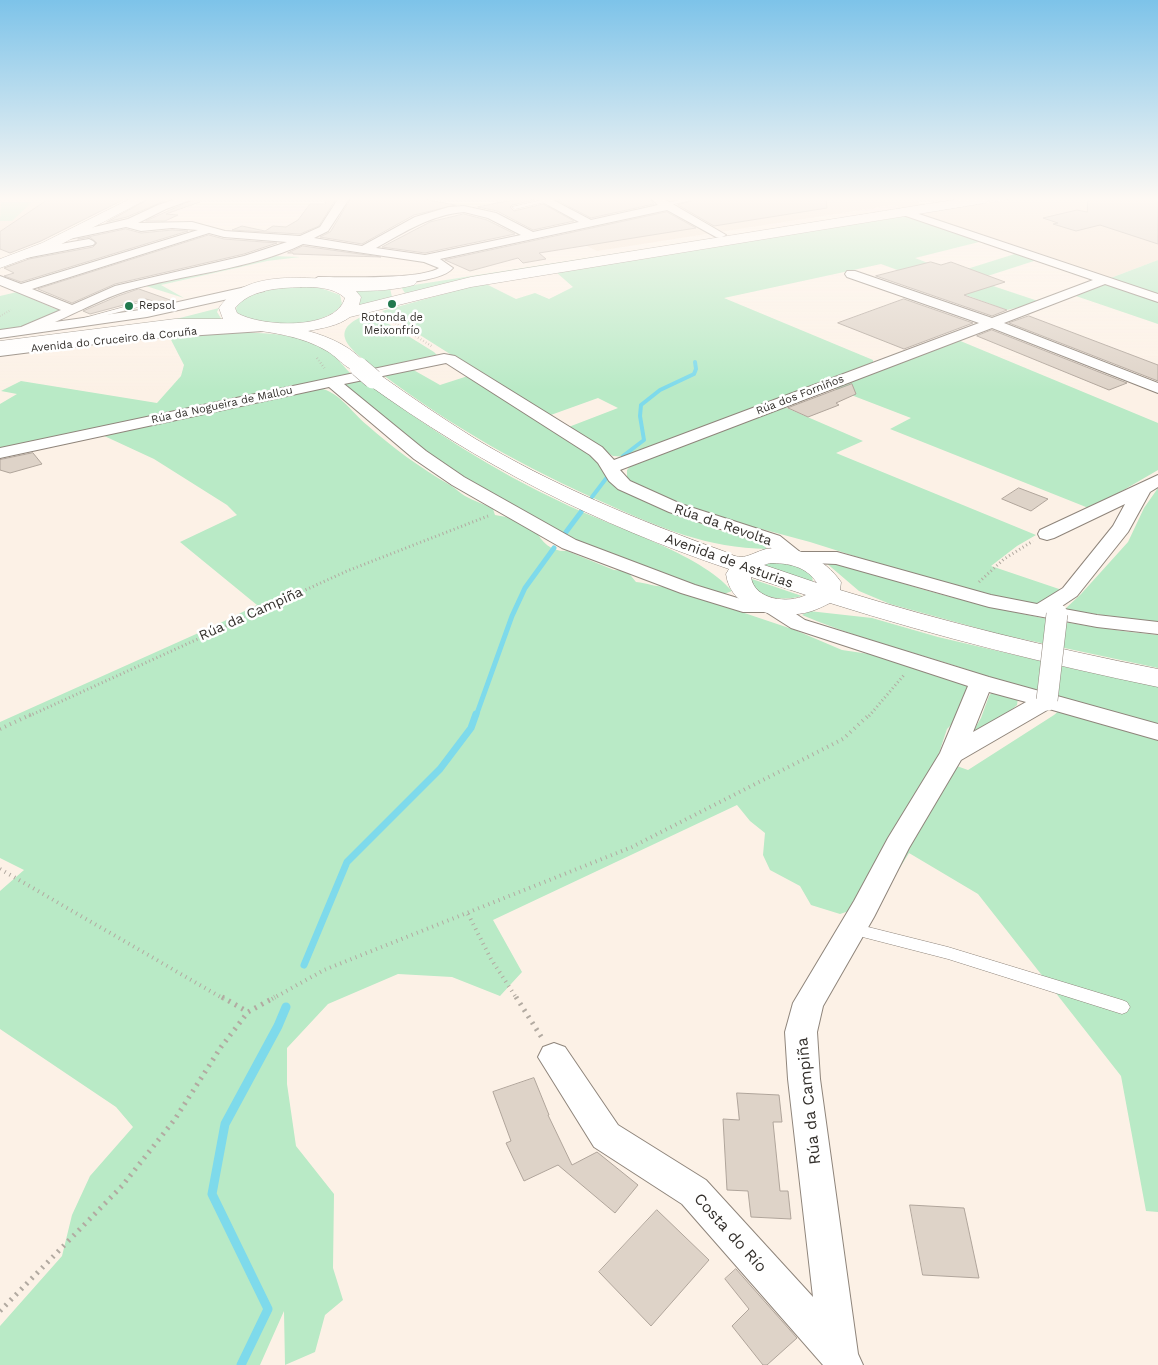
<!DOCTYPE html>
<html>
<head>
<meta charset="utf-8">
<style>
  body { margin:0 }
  canvas { display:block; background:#fcf1e6 }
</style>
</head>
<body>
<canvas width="1158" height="1365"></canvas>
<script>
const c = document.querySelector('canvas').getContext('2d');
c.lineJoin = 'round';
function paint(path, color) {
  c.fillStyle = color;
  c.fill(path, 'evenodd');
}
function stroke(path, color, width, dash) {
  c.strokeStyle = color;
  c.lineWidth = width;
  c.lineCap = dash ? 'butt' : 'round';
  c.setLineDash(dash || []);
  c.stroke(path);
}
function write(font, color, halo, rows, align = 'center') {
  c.font = font + ' "Work Sans",sans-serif';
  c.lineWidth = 5;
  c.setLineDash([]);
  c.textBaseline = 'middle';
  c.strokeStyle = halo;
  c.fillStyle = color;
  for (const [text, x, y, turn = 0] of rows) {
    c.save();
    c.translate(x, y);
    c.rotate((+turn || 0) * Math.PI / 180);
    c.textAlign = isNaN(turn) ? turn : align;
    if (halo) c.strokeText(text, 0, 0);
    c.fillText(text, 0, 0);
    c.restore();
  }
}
const built = new Path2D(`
  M0,199H73L0,233Z
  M679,199H910L938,211L1010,199H1158V260L1108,279L893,205L597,251L585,245L566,231L665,209L677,205L670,201Z`);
const green = new Path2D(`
  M32,202L12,221H0L1,202Z
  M876,213L405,293L401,287Z
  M904,215L983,241L915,258L954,273L1018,253L1037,260L975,280L1041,302L1007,310L881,264L724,298L873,360V364L628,457L613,456L566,428L618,408L598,398L548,416L382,311L484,283L516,299L535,293L549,299L573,287L556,272Z
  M273,256L300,257L267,261L161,285L184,298L146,286Z
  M1158,260V296L1108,279Z
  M1105,283L1158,301V324L1073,295Z
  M287,286L318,287L340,295L342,304C331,322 289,327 269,325C259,323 248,318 239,315L236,311C236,293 273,289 287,286Z
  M390,288L392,297L358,306L352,290Z
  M17,292L53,308L63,310L23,327L0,330V296Z
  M219,308L217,312L222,320L0,343L176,319Z
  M371,313L434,352L437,355L376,369C350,349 323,330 371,313Z
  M240,332C271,334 306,333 332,354C339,360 345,368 351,374L0,449V404L17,394L1,391L21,381L157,403L181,376L184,365L169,336Z
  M958,340L1158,423V470L1091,509L890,429L911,418L833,388Z
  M410,368L440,385L471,375L594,456L611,483L639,499L710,527L763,544L767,549C708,548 660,528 607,504C525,468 454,428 383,375Z
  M356,379L366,382C429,429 494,471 565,504C612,527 700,553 732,591L724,594L690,584L577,541L479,487L411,441L343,386L345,382Z
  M315,388C337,388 351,412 367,425C392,447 420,468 450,485C455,488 460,493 465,496C474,501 484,504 493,509L495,515L506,517L536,530C541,543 553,552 567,551L614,570L627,571L636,582C647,583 656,587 667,587L795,630L842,650L876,655L972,686L961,715L947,729L937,759L968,770L1054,715L1061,709C980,664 886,651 802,615L809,611L872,618L938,637L1079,670L1158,686V1212L1146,1211L1121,1076L978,894L909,853L879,901L840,914L811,905L800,886L770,870L763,855L765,833L750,821L737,805L493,920L522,972L500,996L452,977L398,974L328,1004L287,1048V1084L296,1146L334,1194L333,1268L343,1300L325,1315L315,1352L285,1365L284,1311L260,1365H0V1326L62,1256L72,1215L90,1176L133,1127L116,1107L0,1029V891L24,870L0,858V722L214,626L257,605L180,542L237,515L227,505L154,459L100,434Z
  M782,406L863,441L836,453L1036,535L1017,546L991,566L1062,590L1039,605L978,595L810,542L728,520L665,499L627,481V470L632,464Z
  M1158,488V622L1064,610L1081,594L1128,542L1144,508Z
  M830,561C861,569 891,580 921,589C999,611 1078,627 1158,635V668L999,634L890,604L859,591L825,562Z
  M782,562L800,567L812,576L813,582L761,564Z
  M749,578L802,596C789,600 765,600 755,589C753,586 751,581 749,578Z
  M993,691L1018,698L1017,705L1009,712L972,733L981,718L989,696Z`);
const streamFar3 = new Path2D(`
  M623,456L644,440L640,416L641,405L660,390L694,374L696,369L695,362
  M592,497L608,476`);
const streamFar2 = new Path2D(`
  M566,532L581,512
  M476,716L512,616L525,588L554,548`);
const streamFar1 = new Path2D(`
  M304,965L347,862L440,769L471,728L476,714`);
const stream = new Path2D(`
  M241,1365L268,1309L212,1194L225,1124L278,1026L286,1007`);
const building = new Path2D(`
  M49,199H125L41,241L10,253L0,249V232Z
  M149,199H169L127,217L107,222Z
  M195,199H200V202L166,214L178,215L165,221H146Z
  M325,199H336L319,226L300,234L232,230L242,226L265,231L273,226L286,227L298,220L310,204H325Z
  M351,199H423L456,205L414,215L362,244L320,237L330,232Z
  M518,199L535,200L512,205L510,207L514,211L543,204L574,221L533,230L497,211L478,207Z
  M560,199H650L654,204L591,218L558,201Z
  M698,199H826L827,208L714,226L678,205Z
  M1088,199H1158V244L1100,225L1076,231L1053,224L1058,223L1043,218L1077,210L1087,212Z
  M667,212L696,228L539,253L546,259L523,263L518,258L470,271L445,260Z
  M464,214L487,220L515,234L425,253L382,247L430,222Z
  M126,229L141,233L172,230L188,231L21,282L4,276L14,273L4,268L29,259L93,247L97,243L90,237L78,239Z
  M209,235L224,239L277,243L244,254L115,284L72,303L38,289Z
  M303,246L381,257L293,254V253H288Z
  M931,262L941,265L951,262L1005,282L964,295L1007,310L992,316L876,276Z
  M139,289L173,301L163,304L146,299L90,314L83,311L118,296Z
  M904,299L973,323L904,349L838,323Z
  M1029,316L1158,365V381L1009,323Z
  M992,330L1127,383L1109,390L977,336Z
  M852,384L856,394L836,403L839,405L808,417L788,408Z
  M33,453L42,464L10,473L0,470V460Z
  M1019,488L1048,499L1031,511L1002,499Z
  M534,1078L549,1115H548L572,1165L597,1152L638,1185L615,1213L558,1165L524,1181L506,1143L511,1141L493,1092Z
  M737,1093L779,1095L782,1122H773L780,1191H788L791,1219L751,1217L748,1191L727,1190L723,1119L739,1120Z
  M910,1205L964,1208L979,1278L923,1275Z
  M657,1210L709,1260L651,1326L599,1272Z
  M736,1269L797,1338L767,1365H763L732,1326L749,1309L725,1279Z`);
const pathFar4 = new Path2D(`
  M0,316L11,310
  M385,317L405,329`);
const pathFar3 = new Path2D(`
  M403,328L433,347
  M317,358L325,369`);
const pathFar2 = new Path2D(`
  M979,582L1004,559L1033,541
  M29,716L347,571L488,516
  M869,716L904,675`);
const pathFar1 = new Path2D(`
  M0,729L32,714
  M0,869L224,999
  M468,914L491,959L517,999
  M272,999L324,970L632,847L843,739L870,714`);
const path = new Path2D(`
  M222,997L248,1012
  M516,997L542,1038
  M0,1311L122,1186L175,1119L221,1047L248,1012L275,997`);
const service = new Path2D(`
  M546,199H558L515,209L512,207Z
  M683,199H696L666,206L663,204Z
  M146,301L172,308L169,310L146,305L69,325L66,323Z
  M852,923L948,947L1122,1000L1127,1002L1130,1007L1127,1012L1122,1014L948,959L847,933L845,929L847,925Z`);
const minor = new Path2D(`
  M176,199H193L166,209L138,223L192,222L225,231L300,236L320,227L338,199H349L328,231L314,238L362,246L415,217L449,207L464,206L496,213L533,232L579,222L537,199H551L591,220L658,205L652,199H664L726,235L720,238L716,237L667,210L440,259L453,268C437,288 345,285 318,285L312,281L318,277C343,277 419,280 439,268L424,262L303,244C249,270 184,274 126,291C102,299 78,312 55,322L147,309L259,284L264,285L265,288L264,291L147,317L0,338V330L21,327L61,310L0,285V276L21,284L198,230L172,228L141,231L126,227L69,239L63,236L65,234L128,219L158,205ZM464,212L488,218L521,235L425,255L376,248C405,232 430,215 464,212ZM209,233L224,237L287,242L244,256L115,286L72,305L32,289Z
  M904,209L1158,294V302L1105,284L1004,323L1158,383V393L992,328L620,470L630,481L681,504L780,536L800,552H837L991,595L1037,604L1063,588L1113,526L1125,504L1054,538L1047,540L1040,538L1038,534L1040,530L1158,475V487L1150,492L1128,532L1077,596L1059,608L1097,615L1158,622V634L1097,627L989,607L836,564L788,562L766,544L669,512L618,489L609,481L598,463L590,455L446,363L344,384L426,451L464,477L576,540L695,585L744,600L778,602L805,620L989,677L1158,724V740L1049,709L961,760L909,848L874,917L823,1006L817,1032L820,1079L858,1354L863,1365H823L682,1204L594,1147L538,1057L543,1047L554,1043L565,1047L618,1125L706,1180L813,1297L788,1079L785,1032L793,1003L854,901L888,838L940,753L968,686L791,628L766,612H743L681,593L562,548L452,485L414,459L329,387L0,458V448L444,354L455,356L602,447L614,460L979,323L847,277L845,274L847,271H855L992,318L1093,280L900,214L899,212ZM989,692L1026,702L973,732Z
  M89,239L93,241L95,243L93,245L26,258L20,254L26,250Z
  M258,324L265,328L263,331L126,340L0,356V348L126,332Z`);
const secondary = new Path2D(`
  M130,199H147L52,249L0,268V259L42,243Z`);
const primary = new Path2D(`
  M959,199H991L985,203L471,287L350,317C338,326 323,328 308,331C330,337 355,348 368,367L365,371C350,375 339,358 327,351C302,336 274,333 247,329C235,327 221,329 209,329C139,329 69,342 0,351V341L175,319H223L219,308C249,264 319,281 364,281C380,281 399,275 414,279L417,282L414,285C395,290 375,291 356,291L361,297L359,305L471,277ZM301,287C316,287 333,287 345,298C336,331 261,327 237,313L235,308C251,289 278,288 301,287Z
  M373,373L380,375C411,397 442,418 474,438C552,485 637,520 723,551C728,553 735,557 741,557C748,557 758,551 766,549C796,544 824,558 841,582L840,590C944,622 1050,648 1158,669V687C1047,664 938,637 830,603C824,606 818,609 812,611C780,621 731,612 726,574L729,569C596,524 480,465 366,383L364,379L366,375ZM770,563C788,563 806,566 817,583L764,565ZM751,577L806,595C788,604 754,600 751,577Z`);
const minorBridge = new Path2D(`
  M1047,700L1057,614`);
const primaryBridge = new Path2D(`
  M359,367L373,379`);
const markers = [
  [392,304,5,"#21794e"],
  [129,306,5,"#21794e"]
];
const farPoinames = [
  ["Repsol",139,306],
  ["Rotonda de",392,318,"center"],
  ["Meixonfrío",392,331,"center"]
];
const farStreetnames = [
  ["Avenida do Cruceiro da Coruña",114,340,-6],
  ["Rúa dos Forniños",800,395,-21],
  ["Rúa da Nogueira de Mallou",222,405,-12]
];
const streetNames = [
  ["Rúa da Revolta",723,525,19],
  ["Avenida de Asturias",729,561,20],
  ["Rúa da Campiña",251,614,-24]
];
const nearStreetnames = [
  ["Rúa da Campiña",809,1101,-96],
  ["Costa do Río",730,1233,48]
];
paint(built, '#f4e3d2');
paint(green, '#b9eac6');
stroke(streamFar3, '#7edaeb', 4);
stroke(streamFar2, '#7edaeb', 5);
stroke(streamFar1, '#7edaeb', 7);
stroke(stream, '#7edaeb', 9);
paint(building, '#ded3c8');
stroke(building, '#b0a59b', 1);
stroke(service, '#8f857b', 1);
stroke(minor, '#8f857b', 2);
stroke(secondary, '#8f857b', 1);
stroke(primary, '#8f857b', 1);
stroke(pathFar4, '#b2aaa1', 2, [0.5, 2]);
stroke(pathFar3, '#b2aaa1', 2.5, [0.5, 2.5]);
stroke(pathFar2, '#b2aaa1', 3, [1, 3]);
stroke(pathFar1, '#b2aaa1', 4, [1, 4.5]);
stroke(path, '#b2aaa1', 5, [2, 5.5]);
paint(service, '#fff');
paint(minor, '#fff');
paint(secondary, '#fff');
paint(primary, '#fff');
stroke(minorBridge, '#8f857b', 22, []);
stroke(primaryBridge, '#8f857b', 20, []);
stroke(minorBridge, '#fff', 21);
stroke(primaryBridge, '#fff', 19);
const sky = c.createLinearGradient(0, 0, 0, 390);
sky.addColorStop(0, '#7dc3e9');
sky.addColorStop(0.51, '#fef9f4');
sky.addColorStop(1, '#fef9f400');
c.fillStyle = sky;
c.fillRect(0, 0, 1158, 390);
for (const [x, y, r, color] of markers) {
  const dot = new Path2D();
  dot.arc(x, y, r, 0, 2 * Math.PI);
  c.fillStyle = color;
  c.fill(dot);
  stroke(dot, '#fff', 2);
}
write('11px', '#34302c', '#fff', farPoinames, 'left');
write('11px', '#34302c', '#fff', farStreetnames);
write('14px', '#34302c', '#fff', streetNames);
write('16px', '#34302c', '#fff', nearStreetnames);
</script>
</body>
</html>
